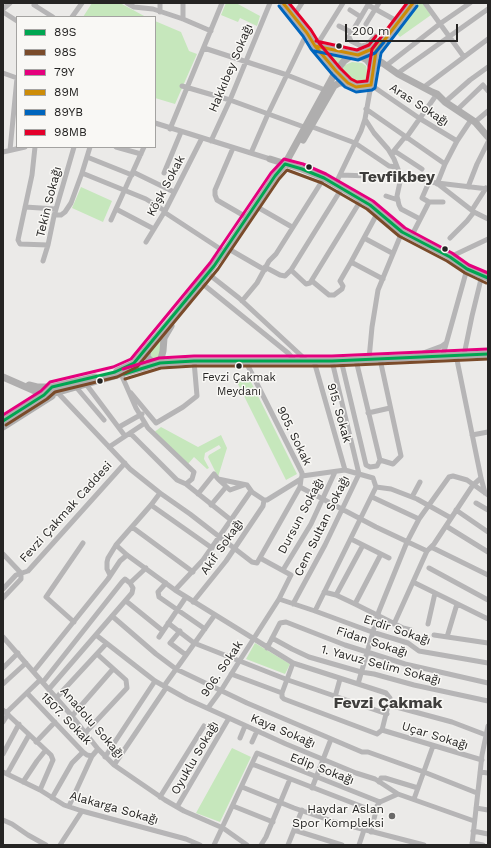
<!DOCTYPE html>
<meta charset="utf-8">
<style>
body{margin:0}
#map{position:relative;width:491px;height:848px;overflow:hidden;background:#ebeae8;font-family:"Work Sans",sans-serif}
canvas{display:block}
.frame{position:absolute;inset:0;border:4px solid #252423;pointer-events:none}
.legend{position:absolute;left:16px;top:16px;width:140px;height:132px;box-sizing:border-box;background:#f9f8f5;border:1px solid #a4a3a1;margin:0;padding:5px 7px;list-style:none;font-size:12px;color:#252423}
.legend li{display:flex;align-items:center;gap:8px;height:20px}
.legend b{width:20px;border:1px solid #a4a3a1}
.scale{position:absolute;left:345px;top:24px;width:113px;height:18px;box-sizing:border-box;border:2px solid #252423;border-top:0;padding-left:5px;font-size:12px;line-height:14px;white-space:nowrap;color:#252423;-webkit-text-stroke:3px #f9f8f5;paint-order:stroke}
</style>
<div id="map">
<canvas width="491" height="848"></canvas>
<div class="frame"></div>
<ul class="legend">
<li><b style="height:5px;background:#00a651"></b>89S</li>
<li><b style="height:5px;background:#7a4b2a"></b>98S</li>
<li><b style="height:5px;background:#e5007d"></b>79Y</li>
<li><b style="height:5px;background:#cd8c07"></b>89M</li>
<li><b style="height:5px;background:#0065bd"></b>89YB</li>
<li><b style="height:5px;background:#e4002b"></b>98MB</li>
</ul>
<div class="scale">200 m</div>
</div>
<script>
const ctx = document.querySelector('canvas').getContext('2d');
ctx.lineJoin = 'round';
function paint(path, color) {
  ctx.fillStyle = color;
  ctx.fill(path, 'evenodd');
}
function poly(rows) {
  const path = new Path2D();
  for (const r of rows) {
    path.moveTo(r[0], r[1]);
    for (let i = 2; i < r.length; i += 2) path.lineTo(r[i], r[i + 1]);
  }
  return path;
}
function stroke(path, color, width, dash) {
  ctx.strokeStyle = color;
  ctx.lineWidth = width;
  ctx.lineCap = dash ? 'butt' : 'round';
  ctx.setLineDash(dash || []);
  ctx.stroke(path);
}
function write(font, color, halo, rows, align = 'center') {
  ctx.font = font + ' "Work Sans",sans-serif';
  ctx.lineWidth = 3;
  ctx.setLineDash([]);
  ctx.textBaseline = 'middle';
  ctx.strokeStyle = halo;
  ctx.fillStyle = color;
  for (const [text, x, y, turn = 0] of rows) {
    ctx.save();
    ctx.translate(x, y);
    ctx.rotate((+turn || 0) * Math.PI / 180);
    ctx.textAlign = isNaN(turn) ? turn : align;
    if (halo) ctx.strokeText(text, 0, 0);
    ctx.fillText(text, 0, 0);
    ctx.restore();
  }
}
const green = poly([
 [92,3,120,3,146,17,83,17],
 [226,3,236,3,260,16,257,26,240,18,238,22,221,15],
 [418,3,423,3,431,15,400,37,396,33],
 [155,21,181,32,189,51,197,54,175,104,155,98],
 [322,51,348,55,335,65],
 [352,62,362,63,366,66,368,75,367,80,364,83,358,84,353,82,342,72,342,69,345,65],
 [81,187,112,201,103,222,72,208],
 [163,332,159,358,156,359,151,358,150,350],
 [248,376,297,474,286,480,237,382],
 [161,427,198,447,221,435,227,448,218,477,208,457,209,455,221,448,219,445,205,453,204,459,209,468,207,469,194,457,188,464,153,433],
 [255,643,290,664,285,674,246,659],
 [232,748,251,757,220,822,196,813]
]);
const minor = poly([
 [36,3,34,5,53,17],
 [127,3,134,7,153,9,183,19,211,31],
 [160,3,160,12],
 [369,3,349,37,351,41,361,46,367,45,375,36],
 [425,3,464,57],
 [368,5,395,20],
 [3,9,10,3],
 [350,10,361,17],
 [3,12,17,21],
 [72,17,82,3],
 [293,17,302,3],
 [183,19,183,3],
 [366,24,379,3],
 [339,26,351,32],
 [315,46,320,40,343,3],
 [204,48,287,75,325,90],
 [387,65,441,23,470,3],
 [3,73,17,78],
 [398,73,488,9],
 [182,86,230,100,304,127],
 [424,87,488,39],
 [445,102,470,80,488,67],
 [366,109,445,164,457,141,471,120],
 [457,110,483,85,488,91],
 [365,119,374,133,388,149,394,159,401,177],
 [475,122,488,111],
 [155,123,270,159],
 [310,126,355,143,389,166,396,167],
 [170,129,222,3],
 [406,138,437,94],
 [211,141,230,100,270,3],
 [35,147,32,175,18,240,20,244,48,245],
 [90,147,82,173,146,199,165,211],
 [116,147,141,154],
 [233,148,215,190,215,195,217,200,222,203,248,218],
 [10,150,17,78],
 [3,152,25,147],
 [251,153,268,114,307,33],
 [392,153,405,137],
 [391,154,396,152,422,169],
 [87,157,132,175],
 [133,172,174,192],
 [164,173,181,132],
 [340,175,401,177,403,175,429,182,488,189],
 [401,177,397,196,399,205,401,209,420,219],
 [437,184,445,164],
 [438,184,474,212,488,219],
 [335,185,361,131,365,119,371,85,419,118,457,141],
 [468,187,477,164,488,142],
 [386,196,398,200],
 [429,202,422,198,429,182],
 [429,202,443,202],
 [25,207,56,209],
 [259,208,292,227],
 [116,209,154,229],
 [472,210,486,188],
 [164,212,225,252],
 [378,212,351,262,383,279],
 [54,215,61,215,65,212,71,203,82,173],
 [111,220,144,147],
 [411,237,429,202],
 [364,238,392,253],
 [450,238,467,221,474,212],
 [146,242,165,211,202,138],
 [227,248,265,270],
 [450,257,488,239],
 [43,261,48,245,54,216,74,147],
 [265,267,280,275,285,276,291,270,342,188],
 [291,270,306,284,310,283,361,200],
 [211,276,239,298,307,361],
 [312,281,329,295,334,295,342,289,343,286,340,281,351,262],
 [204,285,288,353,295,361],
 [242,301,257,283,269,261,276,254,324,178],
 [443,355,467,269],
 [456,355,481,478,485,493,486,493],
 [464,355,472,316,482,275],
 [415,356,442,346,446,343],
 [369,359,372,327,378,290,402,232],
 [341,360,366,465,370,467,377,466,380,460,356,360],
 [314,361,345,470],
 [246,362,302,473,302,476],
 [121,374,136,408,148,428,194,472,192,479,186,484,177,480,130,433],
 [86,384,125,436],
 [76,387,104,420],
 [58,393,130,469,160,493,151,505,116,545,108,558,107,562,107,569,110,575],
 [131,393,156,423,183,407,197,396,194,361],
 [368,413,390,408],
 [119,427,142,414],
 [472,435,488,432],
 [109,447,145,423],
 [380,460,393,464,401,456,380,359],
 [219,480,230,490,244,485],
 [186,484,231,520],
 [300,487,376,527,427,551],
 [376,487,391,489,417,499,451,518],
 [160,493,190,514,252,562,257,563,300,487,301,479],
 [198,494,214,474,218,479,247,485,252,492,264,500,267,500,301,479,302,476,345,470,373,478,376,487,315,611],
 [372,497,419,519],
 [412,497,420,482],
 [476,503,488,510],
 [151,505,212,548],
 [211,505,226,487],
 [456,510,488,532],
 [446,526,488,552],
 [132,527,193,572],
 [351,539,389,558],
 [116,545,127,555,175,590,293,663,386,693,390,698,382,730,377,734,284,699,282,697,282,693,293,663],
 [431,547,488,575],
 [3,554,21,573,21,579,3,598],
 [429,568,488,600],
 [283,570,311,524,335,472],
 [413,582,488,619],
 [130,583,146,568],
 [166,583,158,592,159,597,205,629],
 [3,589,16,575,28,571,125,463],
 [175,590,203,560,251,491],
 [324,592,336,595,355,604,403,628,411,630],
 [336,595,363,545],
 [279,599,315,611,372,632,408,643,419,651,488,663],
 [126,601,163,631],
 [193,602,226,561,263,506,264,500],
 [293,604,325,545,359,474,332,361],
 [355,604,381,554],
 [112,616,156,654,176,669,247,703,362,752,368,752,424,772,477,793],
 [74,622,46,597,83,543],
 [168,623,194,643,288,680,387,714],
 [394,624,427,551,434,544,473,485,481,478],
 [428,624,435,593],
 [180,631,170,643,186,655],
 [96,635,155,681,187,699,286,744,356,773,375,779,398,794,474,821],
 [434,635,488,643],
 [3,637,72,716,98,749,114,765,165,800,184,811,223,828,247,845],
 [159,637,186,597],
 [447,637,457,604],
 [272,638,292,649,309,657,361,672,374,674,414,685,488,701],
 [267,648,280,623,286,622,345,645,405,664,488,683],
 [3,668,18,653],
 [34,671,108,579,120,561,127,555],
 [231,674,282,693],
 [43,682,122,582,125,579,130,583,133,588,132,593,49,689],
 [3,684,26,663],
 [358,684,379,611,407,542,419,519,449,477,453,476,467,480,488,495],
 [164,686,214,616],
 [27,693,83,752,87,755,92,756],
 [335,697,340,679],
 [56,698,106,644],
 [389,705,452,722,486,735],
 [208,708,222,689,240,660,279,599,291,575,260,558],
 [3,710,51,755,53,760,40,790],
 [6,713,40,680],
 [72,716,113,669],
 [3,722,8,714],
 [382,730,482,760],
 [86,732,127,688,126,680,97,654],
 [240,738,245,726],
 [36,742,55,722],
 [252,742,257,731],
 [3,754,19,724],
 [105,757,155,681],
 [252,764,376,812],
 [114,765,166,688],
 [3,772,40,790,64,805,82,811,186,839,200,845],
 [480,772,488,773],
 [7,774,29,735],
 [23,782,37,761,45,751],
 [379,782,381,778,385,778,418,788],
 [242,787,294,808,335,822,424,845],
 [312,788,331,739],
 [160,797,204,726],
 [52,798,72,763,83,752],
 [414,799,433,746],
 [69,806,92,756,98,749],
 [233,806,273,822],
 [177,807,229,718],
 [476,808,488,810],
 [3,820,12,824,28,835,46,845],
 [294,830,342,845],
 [473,831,488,834],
 [371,832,377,806,380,802,398,794],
 [472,843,483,845],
 [60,845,82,811],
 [214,845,257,753,380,802],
 [261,845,266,837,290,779],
 [288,845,302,810],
 [359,845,364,830],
 [472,845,482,755,488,726]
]);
const major = poly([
 [283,3,307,33,315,46,336,71,348,83,356,87,371,85,376,51,413,3],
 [315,46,358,55,367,60,370,64,373,72],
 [358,55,372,49,378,42],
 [375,66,381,62,398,74,432,92,437,94,445,102,475,122,488,137],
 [303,140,334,86,339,83,348,83],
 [270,159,302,169,324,178,345,190,370,205,402,232,450,257,467,269,488,278],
 [148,348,147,357,151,361,159,363],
 [134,363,174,316,227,248,275,176,285,164,336,71,344,61,354,54],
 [160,363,163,351,164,338,171,326],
 [117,371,137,362,143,364,143,368],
 [3,377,44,395,48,395,160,363,194,361,332,361,488,354],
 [29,385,37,387,52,387,95,377],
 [3,421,46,393],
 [3,427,52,396]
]);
const bus1 = poly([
 [124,374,160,363,194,361,332,361,488,354],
 [3,421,44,395,52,387,115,372,134,363,214,266,275,176,285,164,302,169,324,178,370,205,402,232,450,257,467,269,488,278]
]);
const bus2 = poly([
 [125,379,161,368,194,366,332,366,488,359],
 [6,425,47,399,55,392,117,377,137,367,218,269,279,179,287,170,322,183,367,209,399,236,447,261,465,273,486,283]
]);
const bus3 = poly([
 [123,369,159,358,194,356,332,356,488,349],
 [3,415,41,391,50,382,113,367,131,359,210,263,271,173,284,159,303,164,326,174,373,201,405,228,452,253,469,265,488,273]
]);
const bus4 = poly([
 [283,3,307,33,315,46,336,71,348,83,356,87,371,85,376,51,413,3],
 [315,46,358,55,372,49,380,39]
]);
const bus5 = poly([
 [279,6,303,36,311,49,332,74,345,87,356,92,372,90,375,88,381,53,417,6],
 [314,51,358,60,375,53,384,42]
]);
const bus6 = poly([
 [289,3,311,30,319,43,340,68,351,79,357,82,367,81,372,49,407,3],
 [316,41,357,50,369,45,376,36]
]);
const markers = [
 [339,46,3.5,"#252423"],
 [309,167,3.5,"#252423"],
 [445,249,3.5,"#252423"],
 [239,366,3.5,"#252423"],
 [100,381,3.5,"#252423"],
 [392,816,4,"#6a6968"]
];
const busNames = [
 ["Fevzi Çakmak",239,378],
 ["Meydanı",239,392]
];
const streetNames = [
 ["Hakkıbey Sokağı",231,68,-67],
 ["Aras Sokağı",419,105,33],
 ["Köşk Sokak",166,186,-62],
 ["Tekin Sokağı",49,202,-76],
 ["915. Sokak",339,413,74],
 ["905. Sokak",294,436,64],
 ["Fevzi Çakmak Caddesi",66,512,-48],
 ["Dursun Sokağı",301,516,-62],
 ["Cem Sultan Sokağı",322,526,-64],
 ["Akif Sokağı",222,547,-55],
 ["Erdir Sokağı",397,630,19],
 ["Fidan Sokağı",372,642,18],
 ["1. Yavuz Selim Sokağı",381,665,15],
 ["906. Sokak",222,669,-56],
 ["1507. Sokak",66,719,46],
 ["Anadolu Sokağı",92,723,49],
 ["Kaya Sokağı",283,731,23],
 ["Uçar Sokağı",435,736,17],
 ["Oyuklu Sokağı",195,758,-60],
 ["Edip Sokağı",322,769,21],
 ["Alakarga Sokağı",114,808,16]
];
const poiNames = [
 ["Haydar Aslan",384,809],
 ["Spor Kompleksi",384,823]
];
const districtNames = [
 ["Tevfikbey",397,177],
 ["Fevzi Çakmak",388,703]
];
paint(green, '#c6e7bc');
stroke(minor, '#b6b5b6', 5);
stroke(major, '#afaeae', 7);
stroke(bus1, '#00a651', 3);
stroke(bus2, '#7a4b2a', 3);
stroke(bus3, '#e5007d', 3);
stroke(bus4, '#cd8c07', 3);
stroke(bus5, '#0065bd', 3);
stroke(bus6, '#e4002b', 3);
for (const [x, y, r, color] of markers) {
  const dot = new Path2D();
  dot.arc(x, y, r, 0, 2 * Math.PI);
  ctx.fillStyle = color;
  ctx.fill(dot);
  stroke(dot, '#f9f8f5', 1.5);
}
write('11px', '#252423', '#f9f8f5', busNames);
write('12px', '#252423', '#f9f8f5', streetNames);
write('12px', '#252423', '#f9f8f5', poiNames, 'right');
write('bold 16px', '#3f3e3c', '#f9f8f5', districtNames);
</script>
